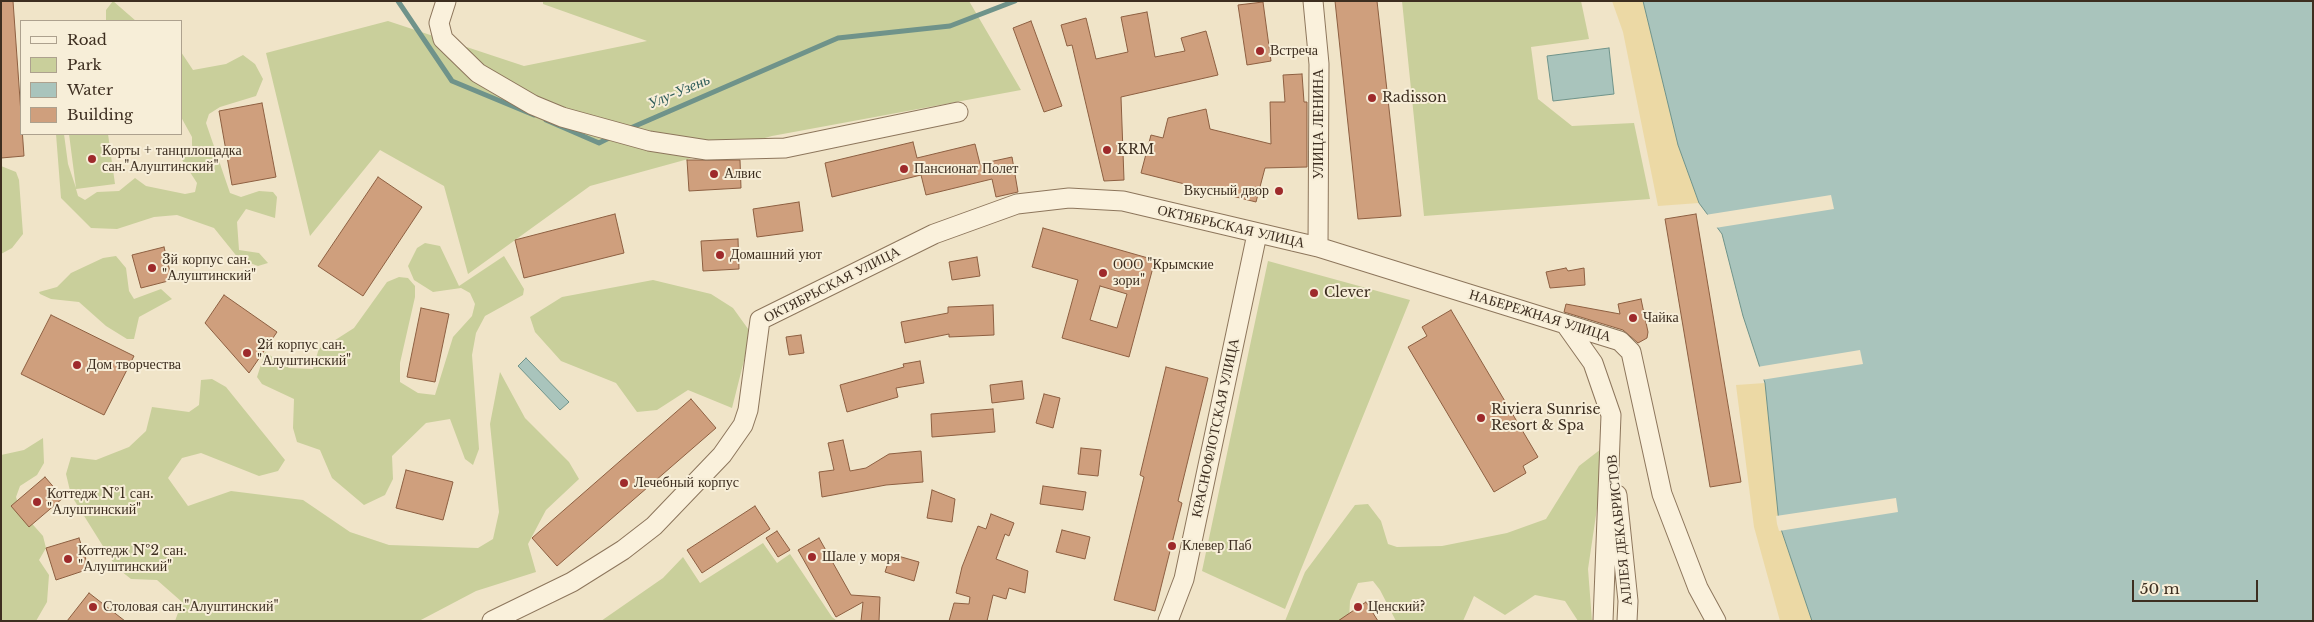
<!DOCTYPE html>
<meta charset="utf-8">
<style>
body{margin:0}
#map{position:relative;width:2314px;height:622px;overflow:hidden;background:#f0e4c8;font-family:"Libre Baskerville",serif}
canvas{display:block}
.frame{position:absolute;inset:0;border:2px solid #3d2e20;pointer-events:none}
.legend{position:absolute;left:20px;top:20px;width:162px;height:115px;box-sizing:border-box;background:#f7eed8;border:1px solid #ada18e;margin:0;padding:6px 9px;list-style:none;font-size:15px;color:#3d2e20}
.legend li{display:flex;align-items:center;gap:10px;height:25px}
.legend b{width:25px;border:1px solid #ada18e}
.scale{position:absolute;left:2132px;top:580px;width:126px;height:22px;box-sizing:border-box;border:2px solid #3d2e20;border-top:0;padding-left:6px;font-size:15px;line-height:18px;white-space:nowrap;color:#3d2e20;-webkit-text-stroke:4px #f7eed8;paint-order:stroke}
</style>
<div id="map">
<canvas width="2314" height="622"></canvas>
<div class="frame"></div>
<ul class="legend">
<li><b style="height:6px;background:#faf1dc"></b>Road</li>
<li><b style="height:14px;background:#c9cf9b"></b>Park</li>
<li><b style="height:14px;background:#a9c4bc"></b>Water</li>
<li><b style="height:14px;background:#cf9f7d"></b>Building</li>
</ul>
<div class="scale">50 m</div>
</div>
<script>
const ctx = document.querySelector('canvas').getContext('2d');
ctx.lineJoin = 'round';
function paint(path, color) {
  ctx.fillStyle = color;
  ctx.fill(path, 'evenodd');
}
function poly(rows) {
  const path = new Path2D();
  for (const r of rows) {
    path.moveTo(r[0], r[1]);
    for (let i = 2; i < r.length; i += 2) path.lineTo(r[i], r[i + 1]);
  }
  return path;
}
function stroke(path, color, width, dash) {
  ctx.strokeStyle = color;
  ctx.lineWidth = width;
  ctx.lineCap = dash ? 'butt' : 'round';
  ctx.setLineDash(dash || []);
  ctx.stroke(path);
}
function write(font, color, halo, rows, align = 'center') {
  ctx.font = font + ' "Libre Baskerville",serif';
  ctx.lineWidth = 4;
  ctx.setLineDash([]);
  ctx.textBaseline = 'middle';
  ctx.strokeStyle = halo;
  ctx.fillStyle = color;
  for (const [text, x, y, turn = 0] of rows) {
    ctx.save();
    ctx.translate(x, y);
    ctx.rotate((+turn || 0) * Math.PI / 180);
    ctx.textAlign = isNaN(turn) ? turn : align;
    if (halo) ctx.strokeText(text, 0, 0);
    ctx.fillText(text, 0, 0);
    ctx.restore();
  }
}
const green = poly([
 [113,1,136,21,106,21,106,10],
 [543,1,969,1,1021,90,772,136,590,186,468,274,444,186,380,150,310,236,266,53,388,21,524,66,647,41,543,4],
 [1402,1,1581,1,1589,39,1531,47,1538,99,1572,126,1634,123,1650,199,1424,216],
 [181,52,193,70,226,64,243,55,255,64,263,79,256,96,220,107,209,114,206,123,230,193,241,197,259,191,273,192,277,197,275,218,246,209,237,222,239,250,259,253,268,263,258,266,239,259,214,228,177,215,154,217,117,229,91,228,61,198,56,134,64,134,68,164,76,188,69,134,108,134,115,184,76,189,78,196,85,200,97,192,119,191,135,178,146,186,185,194,195,192,197,183,181,158,192,148,192,137,181,117],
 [1,166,16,172,19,180,23,234,12,248,1,254],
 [425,243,440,246,459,286,504,256,524,289,523,295,485,316,476,333,472,355,479,449,473,465,465,459,450,419,426,423,392,456,393,479,385,495,364,505,332,478,320,450,297,442,293,428,294,399,262,384,257,377,265,352,289,368,313,369,319,348,329,344,354,328,387,282,399,277,408,278,415,286,415,297,400,363,400,382,418,393,435,395,453,337,472,316,475,304,470,293,461,288,433,292,414,280,408,266,417,248],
 [116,256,126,268,129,291,134,299,161,289,172,299,139,317,134,339,127,339,106,326,79,302,51,299,40,294,39,292,57,287,71,273,103,258],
 [1268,261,1410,300,1285,609,1202,571],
 [653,280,711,294,733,308,751,333,732,408,688,390,657,410,637,412,616,383,561,361,535,332,530,317,562,297],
 [500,372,525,418,569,462,579,479,546,510,528,544,536,572,476,591,419,621,175,621,182,602,157,580,131,579,116,567,71,495,66,474,71,457,96,460,129,447,146,431,152,407,189,412,199,405,201,380,212,379,226,387,285,460,278,471,259,476,201,453,182,458,168,478,188,506,231,491,303,500,350,532,389,545,478,548,493,539,499,512,490,424],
 [43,438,44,463,37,475,20,486,16,497,20,510,43,536,46,548,39,560,49,575,47,602,36,621,1,621,1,455,24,450],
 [1601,449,1604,461,1588,569,1592,621,1578,621,1565,601,1535,595,1505,615,1474,596,1463,621,1396,621,1380,590,1373,581,1358,583,1350,601,1349,621,1285,621,1305,572,1355,505,1368,504,1381,521,1388,544,1397,547,1442,546,1507,533,1546,519,1579,466],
 [763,543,777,563,790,554,832,617,837,621,601,621,663,578,683,557,700,583]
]);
const sand = poly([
 [1612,1,1643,1,1678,145,1699,203,1658,206,1623,32],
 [1765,383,1779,523,1812,621,1780,621,1754,527,1736,385]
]);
const water = poly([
 [1643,1,2313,1,2313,621,1812,621,1779,523,1765,383,1743,316,1722,234,1699,203,1678,145,1643,1],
 [1609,48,1614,94,1553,101,1547,56,1609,48],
 [526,358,569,402,560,410,518,366,526,358]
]);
const pier = poly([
 [1831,195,1834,209,1715,228,1705,215],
 [1860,350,1863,364,1761,380,1757,367],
 [1896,498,1898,512,1779,531,1777,524,1776,516]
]);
const stream = poly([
 [398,1,452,81,534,115],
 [546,120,599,143,611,137],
 [626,130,838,38,950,26,1015,1]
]);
const building = poly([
 [1,1,13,1,24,156,1,158,1,1],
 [1335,1,1377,1,1401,216,1358,219,1335,1],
 [1263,2,1271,61,1247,65,1238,5,1263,2],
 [1147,12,1155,57,1185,51,1181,38,1206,31,1218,75,1121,97,1124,180,1104,181,1072,45,1067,46,1061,25,1086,18,1096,59,1128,52,1121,17,1147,12],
 [1031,21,1062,106,1044,112,1013,28,1031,21],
 [1302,74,1304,102,1307,102,1307,167,1265,168,1256,202,1141,173,1151,135,1163,138,1168,118,1206,109,1210,129,1271,144,1270,102,1285,102,1283,75,1302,74],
 [262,103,276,177,232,185,219,111,262,103],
 [913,142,917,158,975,144,980,164,1012,157,1018,192,996,197,992,179,926,195,921,175,832,197,825,163,913,142],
 [687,160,740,160,741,188,689,191,687,160],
 [378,177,422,207,363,296,318,266,378,177],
 [799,202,803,231,757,237,753,209,799,202],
 [615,214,624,253,524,278,515,240,615,214],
 [1696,214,1741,482,1710,487,1665,219,1696,214],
 [1043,228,1155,260,1129,357,1062,338,1078,280,1032,267,1043,228],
 [1100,286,1127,294,1117,328,1090,320,1100,286],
 [738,239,739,269,703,271,701,241,738,239],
 [164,247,172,280,141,288,132,255,164,247],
 [977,257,980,276,952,280,949,262,977,257],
 [1566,268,1568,271,1584,268,1585,285,1550,288,1546,272,1566,268],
 [224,295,277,332,249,373,205,323,224,295],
 [1641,299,1648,332,1647,338,1638,343,1623,330,1564,312,1566,304,1620,314,1618,304,1641,299],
 [993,305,994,335,949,337,949,334,905,343,901,322,948,313,948,307,993,305],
 [421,308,449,314,435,382,407,377,421,308],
 [1451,310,1538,457,1523,466,1526,473,1494,492,1408,347,1427,336,1422,327,1451,310],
 [51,315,134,356,104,415,21,374,51,315],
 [801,335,804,353,789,355,786,337,801,335],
 [920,361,924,383,896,388,898,397,847,412,840,385,904,367,903,364,920,361],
 [1166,367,1208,378,1178,501,1182,503,1155,611,1114,600,1144,477,1140,475,1166,367],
 [1022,381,1024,399,992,403,990,385,1022,381],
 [1044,394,1060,398,1053,428,1036,423,1044,394],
 [691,399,716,428,557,566,532,538,691,399],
 [993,409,995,432,932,437,931,414,993,409],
 [843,440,850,471,866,468,889,454,921,451,923,482,886,485,822,497,819,472,834,470,828,443,843,440],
 [1081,448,1101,450,1098,476,1078,474,1081,448],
 [406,470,453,482,443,520,396,508,406,470],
 [45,477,63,498,29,527,11,506,45,477],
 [1043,486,1086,492,1083,510,1040,504,1043,486],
 [932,490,955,499,952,522,927,518,932,490],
 [755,506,770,529,702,573,687,550,755,506],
 [991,514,1014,523,1009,536,1005,534,996,559,1028,571,1025,593,1009,588,1006,599,993,595,987,621,949,621,954,603,969,604,970,597,956,593,962,567,978,526,986,529,991,514],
 [1062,530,1090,537,1085,559,1056,552,1062,530],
 [777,531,790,550,778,557,766,538,777,531],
 [79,538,89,569,56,580,46,548,79,538],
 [819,538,851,595,880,597,879,621,861,621,863,602,836,617,798,550,819,538],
 [891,554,919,562,914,581,885,572,891,554],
 [89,593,125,621,67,621,89,593],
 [1366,602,1378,621,1338,621,1366,602]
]);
const minor = poly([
 [446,1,439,23,443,39,478,73,533,105,562,117,649,141,707,150,785,148,958,112],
 [1313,1,1319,64,1318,247],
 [1566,325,1593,363,1611,415,1603,621],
 [1617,495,1628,601,1627,621],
 [492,621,572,582,623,550,654,526,722,455,743,425,748,410,760,320,934,234,1017,204,1069,198,1123,201,1318,247,1620,341,1631,352,1662,494,1698,588,1716,621],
 [1168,621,1184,579,1257,234]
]);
const markers = [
 [1260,51,5,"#9e2a2b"],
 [1372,98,5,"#9e2a2b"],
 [1107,150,5,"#9e2a2b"],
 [92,159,5,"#9e2a2b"],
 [904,169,5,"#9e2a2b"],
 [714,174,5,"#9e2a2b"],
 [1279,191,5,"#9e2a2b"],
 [720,255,5,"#9e2a2b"],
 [152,268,5,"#9e2a2b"],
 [1103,273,5,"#9e2a2b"],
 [1314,293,5,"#9e2a2b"],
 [1633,318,5,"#9e2a2b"],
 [247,353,5,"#9e2a2b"],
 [77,365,5,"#9e2a2b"],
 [1481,418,5,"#9e2a2b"],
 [624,483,5,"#9e2a2b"],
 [37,502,5,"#9e2a2b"],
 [1172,546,5,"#9e2a2b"],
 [812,557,5,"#9e2a2b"],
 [68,559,5,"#9e2a2b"],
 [93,607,5,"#9e2a2b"],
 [1358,607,5,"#9e2a2b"]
];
const poiNames = [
 ["Встреча",1270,51],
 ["Radisson",1382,98],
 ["KRM",1117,150],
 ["Корты + танцплощадка",102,151],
 ["сан.\"Алуштинский\"",102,167],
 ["Пансионат Полет",914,169],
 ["Алвис",724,174],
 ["Вкусный двор",1269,191,"right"],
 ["Домашний уют",730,255],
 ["3й корпус сан.",162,260],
 ["\"Алуштинский\"",162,276],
 ["ООО \"Крымские",1113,265],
 ["зори\"",1113,281],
 ["Clever",1324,293],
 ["Чайка",1643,318],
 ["2й корпус сан.",257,345],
 ["\"Алуштинский\"",257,361],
 ["Дом творчества",87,365],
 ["Riviera Sunrise",1491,410],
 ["Resort & Spa",1491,426],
 ["Лечебный корпус",634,483],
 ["Коттедж №1 сан.",47,494],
 ["\"Алуштинский\"",47,510],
 ["Клевер Паб",1182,546],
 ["Коттедж №2 сан.",78,551],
 ["\"Алуштинский\"",78,567],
 ["Шале у моря",822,557],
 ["Столовая сан.\"Алуштинский\"",103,607],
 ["Ценский?",1368,607]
];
const streetNames = [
 ["УЛИЦА ЛЕНИНА",1319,124,-90],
 ["ОКТЯБРЬСКАЯ УЛИЦА",1231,227,13],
 ["ОКТЯБРЬСКАЯ УЛИЦА",832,285,-27],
 ["НАБЕРЕЖНАЯ УЛИЦА",1540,316,17],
 ["КРАСНОФЛОТСКАЯ УЛИЦА",1216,428,-78],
 ["АЛЛЕЯ ДЕКАБРИСТОВ",1620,530,-96]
];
const waterNames = [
 ["Улу-Узень",679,92,-23]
];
paint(green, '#c9cf9b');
paint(sand, '#ecd9a5');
paint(water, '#a9c4bc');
stroke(water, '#6f938a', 1);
paint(pier, '#f0e4c8');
stroke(stream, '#6f938a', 5);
paint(building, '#cf9f7d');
stroke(building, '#8d5f41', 1);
stroke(minor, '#8d765c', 21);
stroke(minor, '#faf1dc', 19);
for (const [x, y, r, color] of markers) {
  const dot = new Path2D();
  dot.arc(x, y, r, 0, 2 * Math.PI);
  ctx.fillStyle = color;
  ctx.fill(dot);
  stroke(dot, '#f7eed8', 2);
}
write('14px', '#3d2e20', '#f7eed8', poiNames, 'left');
write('14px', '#3d2e20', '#f7eed8', streetNames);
write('italic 15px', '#2f5d5a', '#f7eed8', waterNames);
</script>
